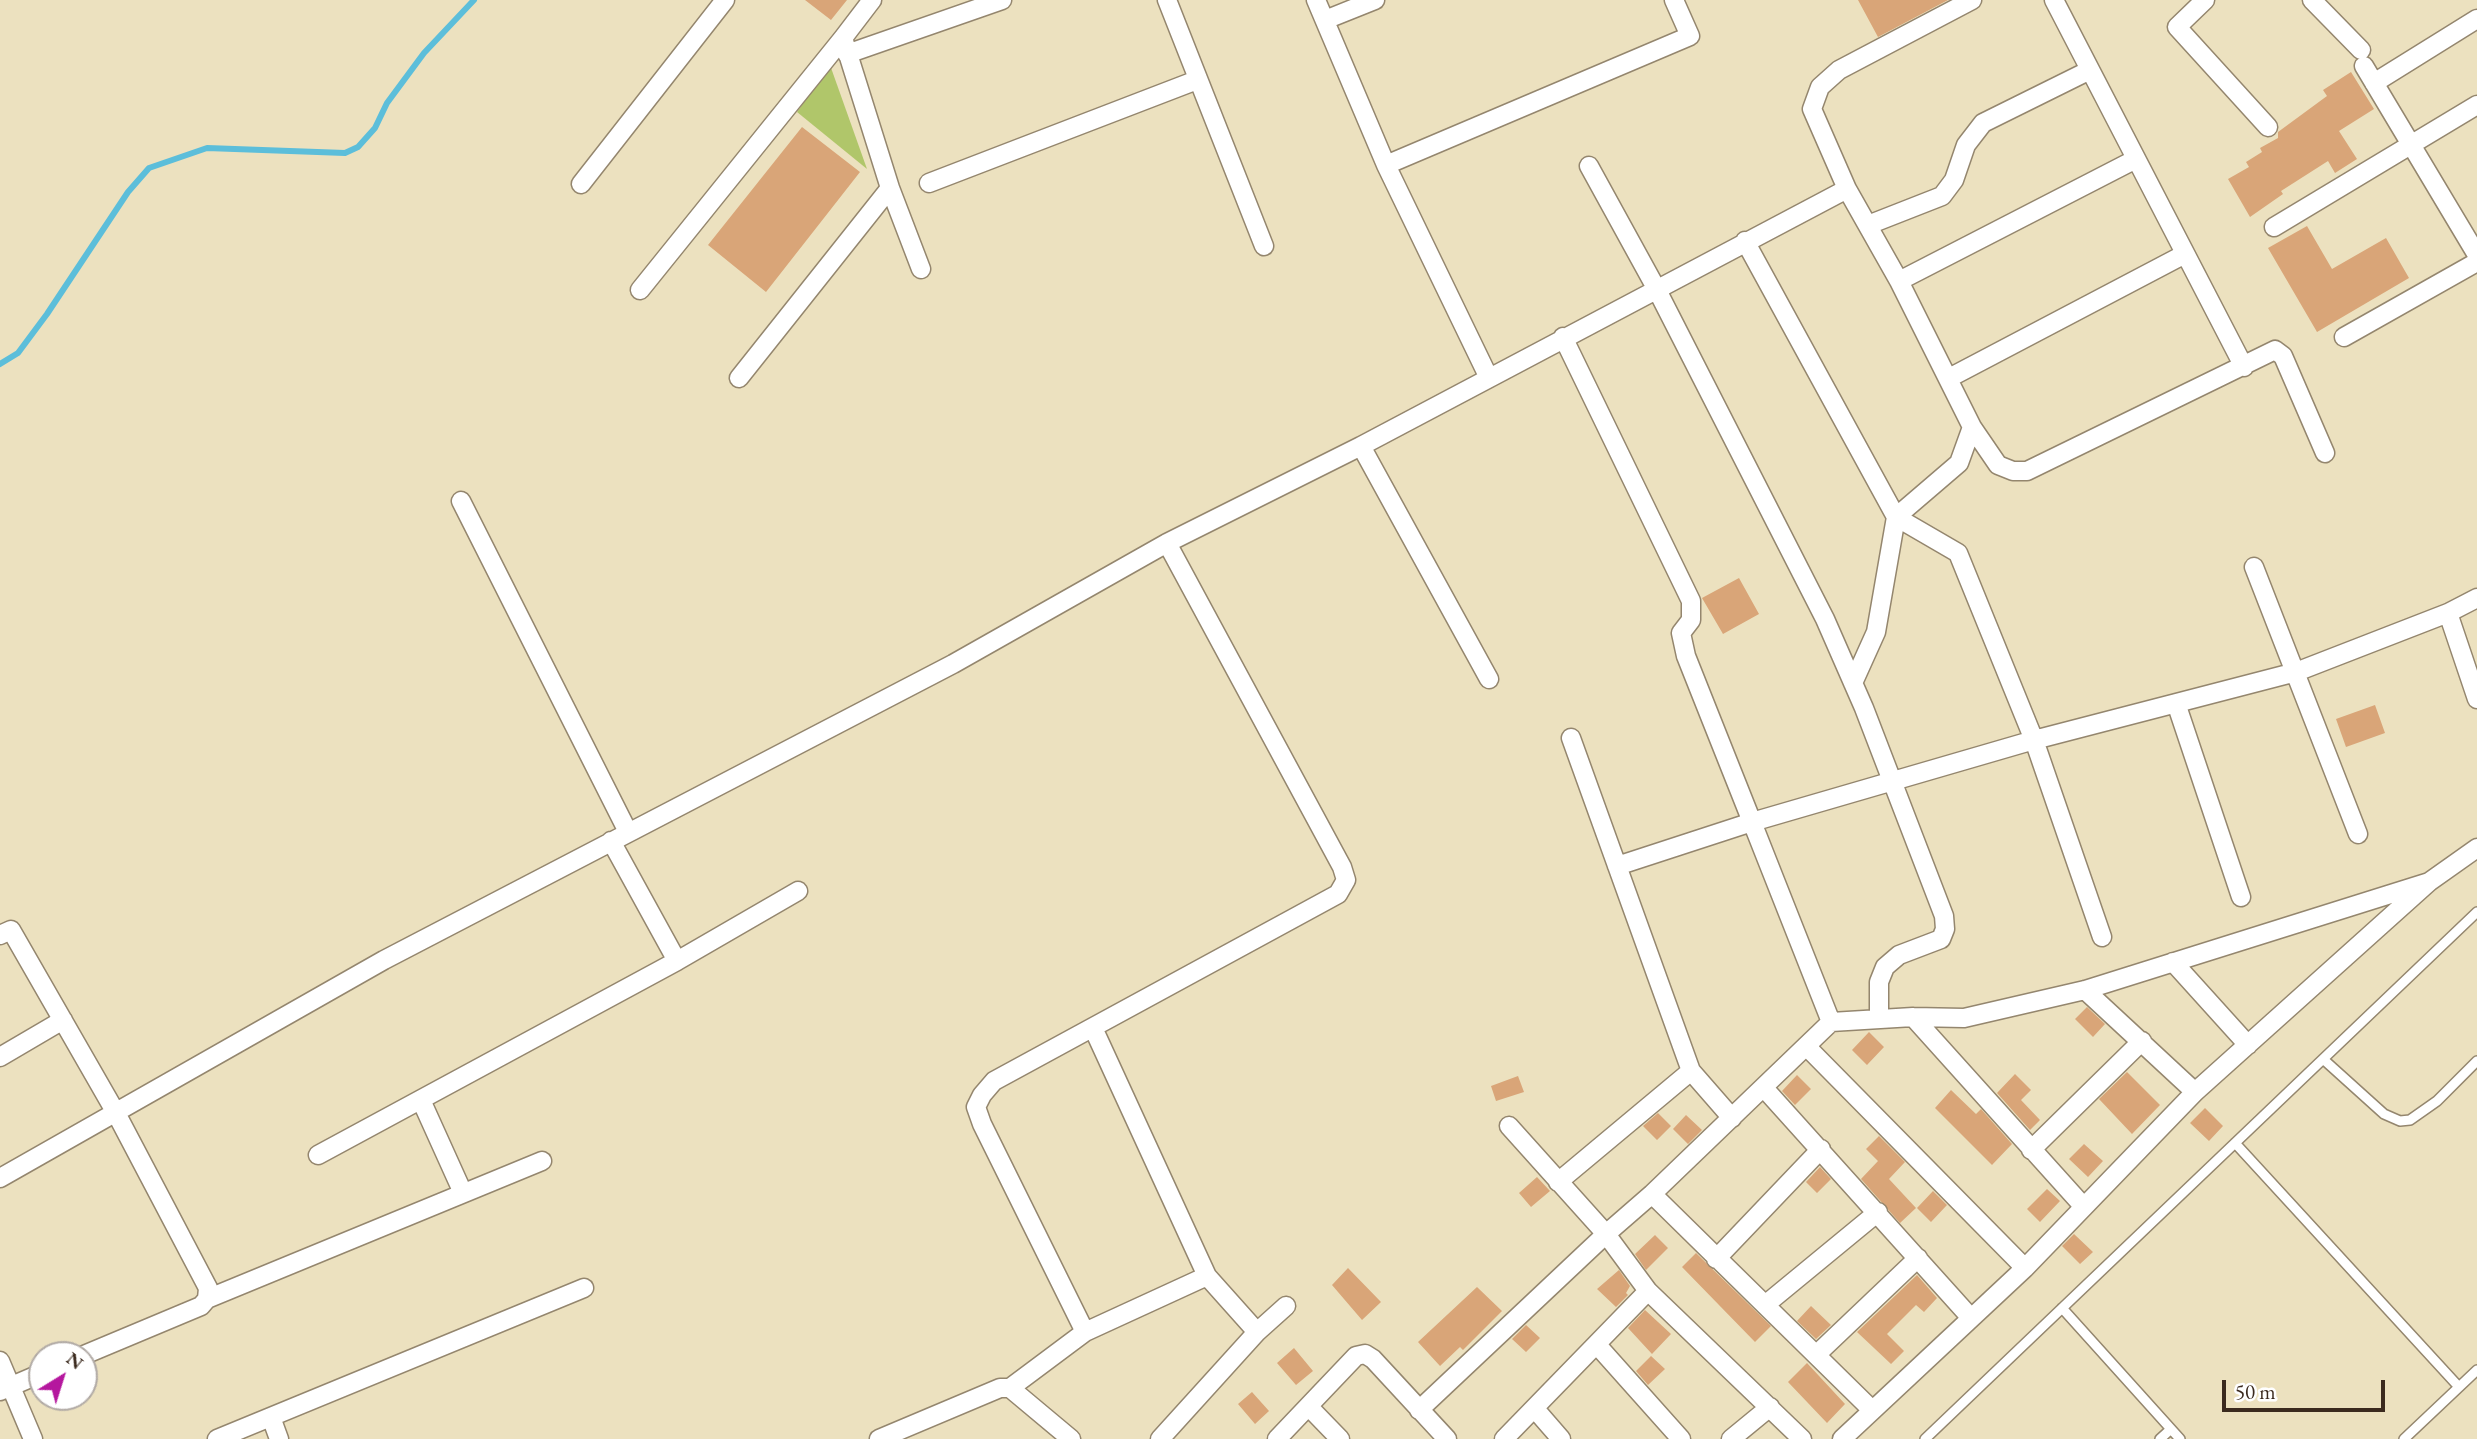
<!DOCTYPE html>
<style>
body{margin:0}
#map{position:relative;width:2477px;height:1439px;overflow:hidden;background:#ece1bf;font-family:"EB Garamond",serif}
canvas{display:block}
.north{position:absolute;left:28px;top:1341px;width:70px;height:70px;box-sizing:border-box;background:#fff;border:2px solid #b1aaa5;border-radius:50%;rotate:38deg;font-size:19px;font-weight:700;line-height:28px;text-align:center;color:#3b2a1e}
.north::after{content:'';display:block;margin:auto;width:24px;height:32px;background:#b5179e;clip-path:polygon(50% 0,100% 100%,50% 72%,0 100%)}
.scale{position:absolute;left:2222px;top:1380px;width:163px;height:32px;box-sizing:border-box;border:4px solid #3b2a1e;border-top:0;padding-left:9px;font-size:21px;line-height:24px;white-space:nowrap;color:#3b2a1e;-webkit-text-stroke:5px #fff;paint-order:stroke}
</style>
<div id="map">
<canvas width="2477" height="1439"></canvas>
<div class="north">N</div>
<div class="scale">50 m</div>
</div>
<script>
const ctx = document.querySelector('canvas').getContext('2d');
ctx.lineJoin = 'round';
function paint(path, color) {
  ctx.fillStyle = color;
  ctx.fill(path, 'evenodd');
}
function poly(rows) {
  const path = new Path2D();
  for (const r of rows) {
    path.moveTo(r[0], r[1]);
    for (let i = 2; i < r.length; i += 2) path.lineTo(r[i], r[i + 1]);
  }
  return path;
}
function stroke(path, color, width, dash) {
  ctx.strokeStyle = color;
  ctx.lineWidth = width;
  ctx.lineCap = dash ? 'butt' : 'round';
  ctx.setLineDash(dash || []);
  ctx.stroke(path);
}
const green = poly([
 [830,65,867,169,797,112]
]);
const stream = poly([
 [0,364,18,353,47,314,128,192,149,168,207,148,345,153,358,147,375,128,387,103,424,53,474,0]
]);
const building = poly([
 [805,0,847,0,831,20],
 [1858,0,1948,0,1878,37],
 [2351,72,2374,109,2339,131,2357,159,2335,173,2328,161,2281,191,2283,194,2250,217,2228,179,2249,167,2246,162,2262,152,2260,148,2278,138,2278,132,2327,96,2323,90],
 [802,127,860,172,766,292,708,245],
 [2307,226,2332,269,2386,238,2409,278,2317,332,2268,248],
 [1739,578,1759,614,1723,634,1702,598],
 [2375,705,2385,733,2346,747,2336,719],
 [2087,1007,2105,1024,2093,1037,2075,1019],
 [1869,1032,1884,1047,1867,1065,1852,1050],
 [2127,1072,2160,1105,2132,1134,2099,1099],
 [2015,1074,2031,1090,2021,1100,2040,1120,2030,1130,1997,1093],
 [1797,1075,1811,1089,1795,1105,1782,1091],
 [1518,1076,1524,1092,1496,1101,1491,1086],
 [1951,1090,1976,1114,1981,1109,2012,1144,1992,1165,1935,1108],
 [2205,1108,2223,1126,2209,1141,2190,1123],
 [1658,1113,1671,1126,1657,1140,1643,1126],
 [1686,1115,1702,1130,1688,1144,1673,1129],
 [1879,1136,1905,1162,1889,1179,1916,1208,1900,1223,1861,1179,1878,1161,1866,1149],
 [2084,1144,2103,1161,2088,1177,2069,1159],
 [1820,1167,1831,1179,1817,1193,1806,1182],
 [1537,1177,1550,1191,1531,1207,1519,1193],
 [2047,1189,2060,1201,2040,1222,2027,1209],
 [1933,1191,1947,1205,1931,1222,1917,1208],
 [2074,1234,2093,1252,2080,1264,2062,1246],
 [1655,1235,1668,1248,1646,1270,1635,1254],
 [1696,1253,1771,1326,1755,1342,1682,1267],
 [1348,1268,1381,1302,1362,1320,1332,1285],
 [1619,1270,1630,1286,1626,1293,1628,1295,1616,1307,1597,1289],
 [1917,1275,1937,1298,1924,1312,1916,1305,1887,1334,1904,1351,1891,1364,1857,1332],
 [1477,1287,1502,1311,1463,1350,1460,1347,1440,1366,1418,1342],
 [1811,1306,1831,1325,1816,1339,1797,1321],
 [1645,1310,1671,1334,1652,1354,1628,1328],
 [1526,1325,1540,1338,1526,1352,1512,1339],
 [1294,1348,1313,1371,1296,1385,1277,1363],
 [1651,1356,1665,1369,1648,1385,1636,1371],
 [1807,1363,1845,1404,1827,1423,1788,1382],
 [1252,1392,1269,1411,1255,1424,1238,1404]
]);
const lane = poly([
 [2323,1059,2384,1114,2400,1121,2410,1120,2437,1101,2477,1061],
 [2235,1143,2459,1387],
 [2062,1308,2180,1439],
 [1925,1439,2477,912],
 [2160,1439,2171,1429],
 [2404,1439,2477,1370]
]);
const street = poly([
 [872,0,843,38,890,188,921,269],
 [1167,0,1264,246],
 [1316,0,1386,165,1488,376],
 [2054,0,2244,367],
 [2205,0,2177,27,2268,127],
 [2312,0,2361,50],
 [1325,20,1375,0],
 [847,54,1002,0],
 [2364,66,2477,255],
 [2374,83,2477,19],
 [1386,165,1690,36,1674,0],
 [1589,166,1656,288,1825,619,1864,708,1944,916,1945,929,1941,939,1899,955,1885,967,1879,982,1879,1019],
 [929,183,1197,80],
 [581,184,725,0],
 [1847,189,1899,281,1972,427,1998,465,2013,471,2027,471,2275,350,2283,356,2325,453],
 [1868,225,1942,196,1954,180,1966,145,1983,123,2090,70],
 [2274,227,2477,105],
 [1745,241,1896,517,1958,553,2034,740,2102,937],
 [1899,281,2136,159],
 [640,290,843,38],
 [1563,337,1691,601,1691,620,1681,633,1686,656,1752,822,1617,866],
 [2344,337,2477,262],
 [739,378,890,188],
 [1949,378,2185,254],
 [1361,446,1489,679],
 [461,501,628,832],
 [2254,567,2358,834],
 [2448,613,2477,699],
 [1853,683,1876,632,1896,517,1959,463,1972,427],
 [2176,703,2241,897],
 [1571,738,1691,1071,1732,1118],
 [611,841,677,961],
 [0,935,11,930,116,1113,208,1288,207,1299,201,1306,84,1355],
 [2173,962,2248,1045],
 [2085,990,2195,1092],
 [1913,1017,2084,1207],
 [1831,1022,1752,822,2034,740,2296,672,2448,613,2477,598],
 [1094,1030,1207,1276,1257,1332],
 [1806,1046,2025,1268],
 [0,1057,63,1020],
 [1764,1088,1971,1318],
 [421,1100,463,1193],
 [1509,1126,1606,1234,1648,1291,1802,1439],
 [2031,1150,2142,1041],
 [318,1155,677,961,798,891],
 [0,1178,384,960,953,664,1167,543,1361,446,1847,189,1812,109,1820,87,1839,70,1972,0],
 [1558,1182,1691,1071],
 [1652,1194,1872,1410],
 [1716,1259,1821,1149],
 [207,1299,542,1161],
 [1765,1305,1878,1212],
 [1085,1332,1207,1276],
 [1598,1346,1681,1439],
 [1816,1355,1918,1258],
 [0,1361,33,1439],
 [1010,1388,1071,1439],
 [0,1391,42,1373],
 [1309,1407,1340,1439],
 [1535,1409,1561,1439],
 [1419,1410,1606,1234,1652,1194,1831,1022,1913,1017,1964,1018,2085,990,2429,882],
 [271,1417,279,1439],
 [217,1439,584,1288],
 [879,1439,1000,1388,1010,1388,1085,1332,982,1124,976,1107,982,1095,994,1081,1338,894,1346,880,1342,867,1167,543],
 [1160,1439,1257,1332,1286,1306],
 [1277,1439,1356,1356,1365,1354,1373,1359,1447,1439],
 [1504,1439,1648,1291],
 [1731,1439,1770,1407],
 [1842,1439,2025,1268,2195,1092,2429,882,2477,848]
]);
paint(green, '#b0c66a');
stroke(stream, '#5cbeda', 6);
paint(building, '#d9a578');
stroke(lane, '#94866e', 12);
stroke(street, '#94866e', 21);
stroke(lane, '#fff', 9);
stroke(street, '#fff', 18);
</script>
